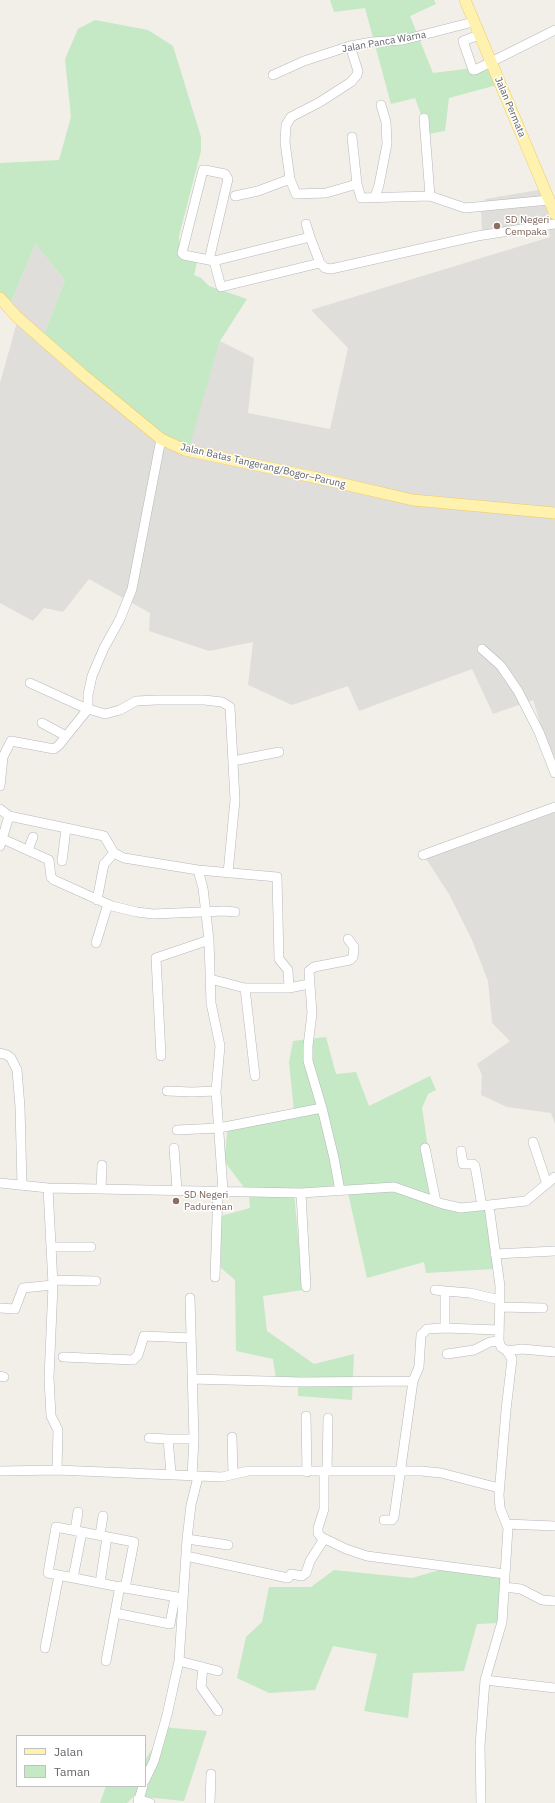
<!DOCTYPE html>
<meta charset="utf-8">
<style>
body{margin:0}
#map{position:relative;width:555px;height:1803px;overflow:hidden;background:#f1efe8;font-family:"IBM Plex Sans",sans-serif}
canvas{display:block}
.legend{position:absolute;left:16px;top:1735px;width:130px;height:52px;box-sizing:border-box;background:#fff;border:1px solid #bfc1c3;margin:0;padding:5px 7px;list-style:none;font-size:12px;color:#5f6368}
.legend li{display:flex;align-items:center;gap:8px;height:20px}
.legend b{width:20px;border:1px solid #bfc1c3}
</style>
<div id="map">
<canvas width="555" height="1803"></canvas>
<ul class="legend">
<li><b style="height:5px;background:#fff2af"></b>Jalan</li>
<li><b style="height:11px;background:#c5e8c5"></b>Taman</li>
</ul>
</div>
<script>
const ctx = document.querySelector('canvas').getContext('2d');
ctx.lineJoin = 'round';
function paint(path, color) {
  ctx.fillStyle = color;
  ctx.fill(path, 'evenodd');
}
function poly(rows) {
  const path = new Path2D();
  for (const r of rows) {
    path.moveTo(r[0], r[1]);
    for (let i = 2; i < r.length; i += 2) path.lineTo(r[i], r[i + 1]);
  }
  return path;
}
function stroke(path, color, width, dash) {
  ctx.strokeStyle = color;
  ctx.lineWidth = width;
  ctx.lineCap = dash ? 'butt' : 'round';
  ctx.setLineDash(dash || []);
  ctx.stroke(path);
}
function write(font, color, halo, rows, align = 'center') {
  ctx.font = font + ' "IBM Plex Sans",sans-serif';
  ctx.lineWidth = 3;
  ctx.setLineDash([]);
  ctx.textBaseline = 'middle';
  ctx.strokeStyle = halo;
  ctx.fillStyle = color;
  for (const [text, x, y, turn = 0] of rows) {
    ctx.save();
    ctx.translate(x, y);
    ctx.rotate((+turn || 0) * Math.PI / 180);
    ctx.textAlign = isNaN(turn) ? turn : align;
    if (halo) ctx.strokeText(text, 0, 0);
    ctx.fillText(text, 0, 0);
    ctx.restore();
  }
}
const industrial = poly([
 [544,189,555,214,555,770,533,700,493,714,472,669,359,711,348,686,292,705,248,685,253,642,209,651,149,631,150,613,89,579,63,612,44,608,33,621,0,603,0,383,17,322,10,305,35,244,65,280,41,342,186,455,220,341,254,358,248,413,330,429,348,348,311,310,550,237,547,223,482,234,481,208,485,199],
 [555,802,555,1124,551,1113,507,1107,481,1095,482,1075,477,1064,510,1041,492,1023,488,981,472,940,449,894,425,857]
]);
const green = poly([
 [330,0,434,0,436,4,410,16,433,73,489,66,497,85,449,98,445,131,428,134,415,98,391,104,365,8,334,12],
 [95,20,148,30,173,46,201,137,201,151,179,236,180,253,198,258,194,275,201,278,209,286,247,299,220,341,187,455,41,342,65,280,35,244,10,305,0,296,0,163,59,160,71,117,65,59,78,29],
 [326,1037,336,1074,356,1072,369,1106,430,1076,436,1090,428,1094,422,1108,437,1207,486,1210,494,1269,426,1273,424,1262,367,1278,348,1193,294,1193,303,1290,263,1296,267,1331,314,1364,354,1354,352,1400,298,1396,298,1380,276,1379,273,1359,236,1351,235,1280,221,1268,221,1216,250,1208,249,1194,224,1161,228,1128,294,1111,289,1062,293,1041],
 [457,1565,504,1571,500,1623,477,1624,464,1671,413,1673,408,1718,364,1711,377,1654,333,1646,315,1690,269,1693,237,1678,246,1637,262,1622,269,1587,311,1587,334,1570,412,1578],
 [162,1727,207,1731,184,1801,134,1796,127,1803,100,1803,106,1786,145,1786,145,1760,158,1740]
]);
const minor = poly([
 [479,35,463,41,473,70,475,70,555,30],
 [350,46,358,71,357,75,351,82,320,102,291,117,286,125,285,142,290,179,296,194,326,193,357,184,361,198,430,196,465,208,549,200],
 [273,75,304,61,350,46,372,42,403,40,473,22],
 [424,118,430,196],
 [352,137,357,184],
 [235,196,258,191,290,179],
 [375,197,379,185,387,144,386,122,381,105],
 [306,224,310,237],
 [209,260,228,179,225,174,205,170,203,170,182,253,184,255,214,261,221,287,320,263],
 [214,261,310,237,320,263,325,268,331,269,477,236,555,224],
 [482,649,501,666,518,691,539,732,555,773],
 [30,683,85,708,105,714,120,710,136,701,156,700,204,700,222,702,230,707,235,800,228,873],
 [42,723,66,736],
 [233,761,279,752],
 [0,786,3,757,11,741,54,749,59,745,88,709,88,695,92,676,104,648,120,619,132,589,161,439],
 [0,809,9,816,104,836,114,853,124,858,198,870,277,877,279,959,288,970,289,988],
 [3,839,49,860,51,877,54,880,112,906,137,912,153,914,224,911,235,912],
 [0,846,9,816],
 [28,850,33,837],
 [423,855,555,807],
 [62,861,66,829],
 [198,870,203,888,209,940,211,1003,220,1046,216,1091,223,1191],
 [97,900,104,864,114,853],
 [96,943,108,904],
 [210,979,245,988,289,988,309,984],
 [245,988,255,1076],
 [0,1053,7,1055,11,1058,17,1070,20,1107,22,1185],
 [161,1056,156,958,209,940],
 [167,1091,192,1092,216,1091],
 [177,1130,219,1128,322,1108],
 [533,1142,547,1184],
 [174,1148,177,1190],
 [425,1148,436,1202],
 [461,1151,463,1164,473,1164,475,1166,482,1206],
 [0,1183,48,1188,251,1192,301,1193,394,1187,443,1204,461,1208,526,1201,555,1177],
 [48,1188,53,1285,49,1378,51,1416,58,1430,57,1470],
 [101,1189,102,1165],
 [340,1191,334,1158,322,1108,308,1061,308,1046,312,1013,309,971,314,967,350,960,353,957,354,947,348,939],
 [301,1193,306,1287],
 [51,1247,91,1247],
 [495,1254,555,1251],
 [215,1277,218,1191],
 [53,1280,96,1281],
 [435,1290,445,1291],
 [500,1307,543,1308],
 [0,1308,15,1309,23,1288,53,1285],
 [445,1328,445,1291,470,1293,500,1300],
 [507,1351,522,1349,555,1352],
 [447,1354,474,1350,490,1342,499,1341],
 [63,1357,133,1360,138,1355,144,1336,191,1338],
 [0,1376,4,1377],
 [192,1379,302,1382,413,1381,419,1367,421,1335,427,1329,445,1328,498,1330],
 [306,1416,307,1472],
 [232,1437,233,1474],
 [149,1438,168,1439],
 [0,1471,57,1470,222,1477,248,1471,421,1471,441,1473,499,1488],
 [324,1471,324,1509,318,1528,318,1533,321,1537,346,1549,367,1556,505,1574],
 [327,1471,328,1418],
 [171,1473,168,1439,194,1439,190,1298],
 [192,1476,194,1439],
 [384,1520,392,1520,394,1517,413,1381],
 [507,1524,555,1526],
 [75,1531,78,1512],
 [100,1535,103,1516],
 [187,1539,228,1545],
 [186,1556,288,1578,291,1574,302,1576,306,1573,310,1561,324,1539],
 [73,1578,82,1532],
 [100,1583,107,1537],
 [504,1587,521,1589,542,1600,555,1601],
 [125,1588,134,1542,56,1527,48,1573,125,1588,183,1598],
 [115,1613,170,1624,175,1597],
 [45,1648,59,1575],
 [106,1661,120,1586],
 [179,1661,218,1671],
 [203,1667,201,1687,218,1711],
 [485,1680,555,1688],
 [145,1780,154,1761,167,1715,179,1661,187,1539,191,1505,198,1477],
 [138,1799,150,1803],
 [138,1803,143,1786],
 [210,1803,211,1774],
 [481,1803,480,1746,485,1680,502,1622,508,1528,500,1508,499,1495,506,1410,512,1359,507,1351,501,1347,499,1341,500,1286,489,1206]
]);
const major = poly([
 [465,0,555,214],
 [0,298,17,317,82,374,161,439,185,450,313,477,413,500,555,513]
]);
const markers = [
 [497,226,4,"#8d6e63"],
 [176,1201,4,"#8d6e63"]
];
const streetNames = [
 ["Jalan Panca Warna",384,42,-10],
 ["Jalan Permata",510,107,67],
 ["Jalan Batas Tangerang/Bogor–Parung",263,466,13]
];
const educationNames = [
 ["SD Negeri",505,220],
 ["Cempaka",505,232],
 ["SD Negeri",184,1195],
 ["Padurenan",184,1207]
];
paint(industrial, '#e0deda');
paint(green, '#c5e8c5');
stroke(minor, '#b5b8bc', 10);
stroke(major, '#f2c960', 12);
stroke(minor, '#fff', 9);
stroke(major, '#fff2af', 11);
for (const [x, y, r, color] of markers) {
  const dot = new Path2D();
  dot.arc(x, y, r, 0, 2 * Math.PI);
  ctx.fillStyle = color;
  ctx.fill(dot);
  stroke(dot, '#fff', 1.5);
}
write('10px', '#5f6368', '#fff', streetNames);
write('10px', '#785e54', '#fff', educationNames, 'left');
</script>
